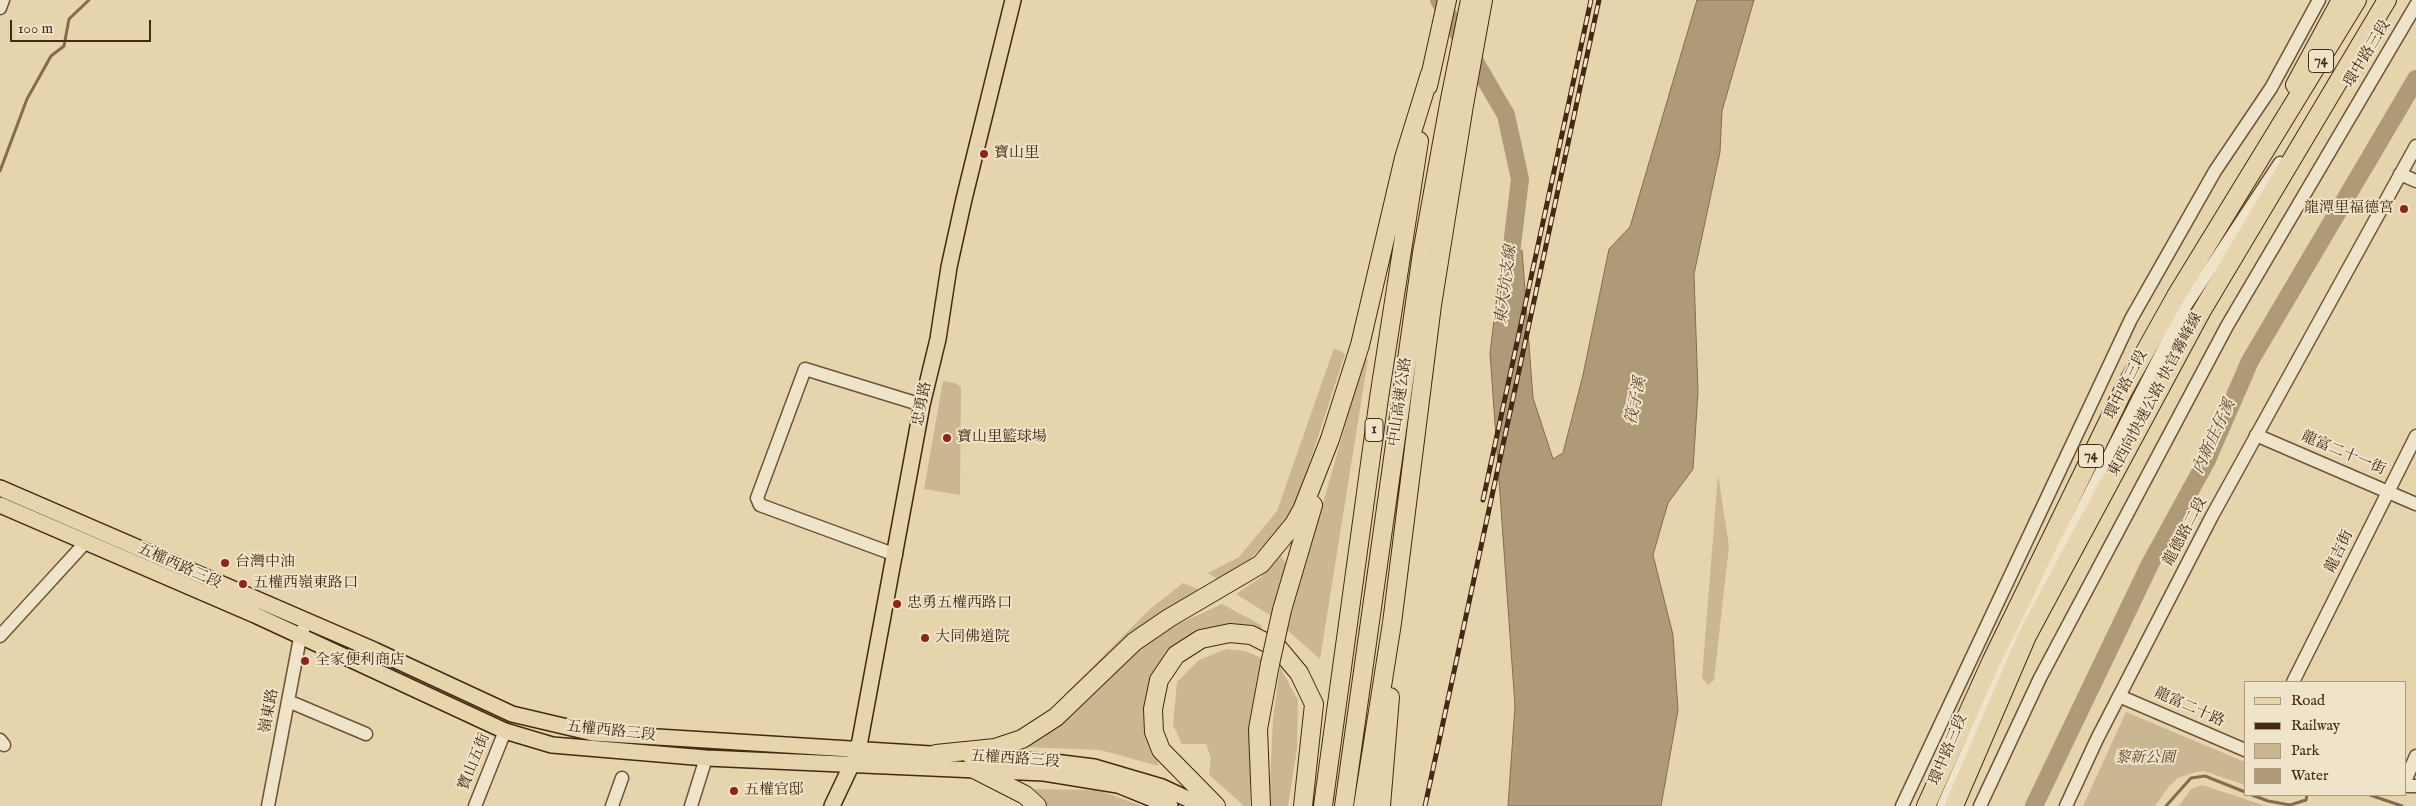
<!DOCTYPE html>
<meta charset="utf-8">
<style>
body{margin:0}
#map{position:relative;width:2416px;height:806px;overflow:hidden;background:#e6d4ac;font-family:"IM FELL English",serif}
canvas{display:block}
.legend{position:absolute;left:2244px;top:681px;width:162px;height:115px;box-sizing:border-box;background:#efe3c9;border:1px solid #ab9980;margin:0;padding:6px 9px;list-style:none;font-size:15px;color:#442a12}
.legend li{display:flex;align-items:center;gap:10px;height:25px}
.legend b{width:25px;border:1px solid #ab9980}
.scale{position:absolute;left:10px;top:20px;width:141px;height:22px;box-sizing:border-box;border:2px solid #442a12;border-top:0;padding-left:6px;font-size:15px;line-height:18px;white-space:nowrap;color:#442a12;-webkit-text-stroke:4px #efe3c9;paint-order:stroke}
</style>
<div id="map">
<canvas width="2416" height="806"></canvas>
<ul class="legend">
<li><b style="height:6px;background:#e6d4ac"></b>Road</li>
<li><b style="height:6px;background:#442a12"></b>Railway</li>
<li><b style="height:14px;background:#cab792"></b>Park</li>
<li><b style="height:14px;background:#af9a78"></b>Water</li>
</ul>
<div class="scale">100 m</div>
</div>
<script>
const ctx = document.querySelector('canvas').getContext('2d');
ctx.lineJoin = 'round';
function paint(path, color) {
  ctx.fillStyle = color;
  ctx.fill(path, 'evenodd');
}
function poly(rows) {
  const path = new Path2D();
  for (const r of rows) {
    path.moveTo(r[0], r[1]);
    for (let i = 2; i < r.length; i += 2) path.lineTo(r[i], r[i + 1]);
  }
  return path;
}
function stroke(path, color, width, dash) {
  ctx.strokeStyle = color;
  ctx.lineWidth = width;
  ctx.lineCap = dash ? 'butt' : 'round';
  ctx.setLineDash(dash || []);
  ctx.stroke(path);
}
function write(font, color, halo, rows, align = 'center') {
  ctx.font = font + ' "IM FELL English","Noto Serif TC",serif';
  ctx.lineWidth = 4;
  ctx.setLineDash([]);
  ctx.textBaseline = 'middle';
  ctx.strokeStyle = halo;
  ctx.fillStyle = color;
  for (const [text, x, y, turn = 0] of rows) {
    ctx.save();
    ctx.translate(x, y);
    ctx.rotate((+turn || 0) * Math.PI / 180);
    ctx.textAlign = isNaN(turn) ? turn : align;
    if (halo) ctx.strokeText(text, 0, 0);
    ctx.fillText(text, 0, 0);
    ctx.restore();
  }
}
const green = poly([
 [1334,348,1345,354,1292,517,1233,576,1223,583,1208,573,1239,557,1277,511],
 [1364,359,1368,359,1320,659,1287,630],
 [943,381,955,383,961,387,960,495,924,489],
 [1718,474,1729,546,1714,680,1708,685,1702,678],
 [1281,556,1286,563,1271,616,1236,594,1260,578],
 [1183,583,1205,592,1064,700,1065,694,1149,610],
 [1222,604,1261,625,1262,631,1209,628,1159,664,1148,703,1148,733,1159,766,1100,750,1024,747,1056,729,1114,668,1170,628],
 [1226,649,1245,651,1262,658,1250,732,1250,806,1244,806,1209,775,1211,758,1206,744,1182,744,1173,725,1177,682,1199,660],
 [1280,667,1298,700,1297,749,1288,806,1269,806,1273,719],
 [2126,712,2245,762,2245,785,2204,771,2195,772,2178,778,2170,785,2155,806,2083,806],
 [2202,785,2266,806,2179,806,2191,789],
 [1034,789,1098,790,1142,806,1045,806,1033,796]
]);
const water = poly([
 [1697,0,1754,0,1722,111,1720,152,1694,274,1698,392,1693,469,1668,503,1653,555,1673,635,1678,710,1661,806,1508,806,1515,706,1490,353,1501,263,1522,250,1533,398,1553,459,1563,453,1583,375,1609,249,1630,227,1697,0]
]);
const stream = poly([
 [0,171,27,99,51,56,64,46,69,19,89,0],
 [2252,795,2268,801,2290,805,2306,800,2307,795],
 [2370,795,2402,806],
 [2166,806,2191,778,2205,776,2245,792]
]);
const river = poly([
 [1439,0,1506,115,1520,179,1508,279],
 [2034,806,2150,564,2207,460,2250,361,2416,79]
]);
const minor = poly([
 [0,8,3,0],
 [2400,174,2416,181],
 [2256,435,2416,504],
 [896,555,760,505,757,498,805,369,922,405],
 [0,636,85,543],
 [2293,682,2416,436],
 [2119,696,2245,750],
 [288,701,366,734],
 [0,740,4,745],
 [2416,756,2406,779,2408,786,2416,786],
 [268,806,300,638,304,627],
 [475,806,505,731],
 [612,806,622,778],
 [691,806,706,758],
 [1902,806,2131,319,2215,171,2271,88,2319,0],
 [1943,806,2019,633,2186,305,2280,163],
 [1980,806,2040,678,2227,326,2416,5],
 [2066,806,2097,739,2212,516,2416,146]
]);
const major = poly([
 [0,488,374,650,512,714,593,733,947,755],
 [0,505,255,615,505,731,552,745,706,758,1044,773,1118,785,1170,806],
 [970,756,1054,762,1094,767,1162,787,1203,806],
 [832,806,858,751,922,405,938,339,949,267,964,199,1013,0]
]);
const highway = poly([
 [2295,85,2341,0],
 [1428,86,1447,0],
 [1282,610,1313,505],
 [936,754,995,748,1022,739,1056,717,1134,642,1169,618,1261,564,1294,524,1302,510,1330,439,1360,345,1404,158,1430,74],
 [972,768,1025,795,1037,806],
 [1216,806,1161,750,1154,732,1153,709,1159,680,1176,655,1201,639,1230,633,1251,635,1279,649,1299,673,1314,704,1303,806],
 [1261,806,1258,729,1270,664],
 [1323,806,1379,398,1419,141],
 [1344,806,1422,253,1450,99,1470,0],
 [1363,806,1392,623,1432,305,1464,105,1483,0],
 [1381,806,1390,697],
 [1926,806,1991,662,2123,391,2176,296,2357,0],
 [1954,806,2027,636,2201,312,2387,0]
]);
const rail = poly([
 [1483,500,1591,0],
 [1425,806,1599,0]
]);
const highwayBridge = poly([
 [1270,664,1282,610]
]);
const markers = [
 [984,154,5,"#8f2418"],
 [2404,209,5,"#8f2418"],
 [947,438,5,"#8f2418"],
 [225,563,5,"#8f2418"],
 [243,584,5,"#8f2418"],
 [897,604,5,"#8f2418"],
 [925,638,5,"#8f2418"],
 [305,661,5,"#8f2418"],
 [734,791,5,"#8f2418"]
];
const shields = [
 [2321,61,25],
 [1374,430,18],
 [2091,456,25]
];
const shieldNames = [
 ["74",2321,61],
 ["1",1374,430],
 ["74",2091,456]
];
const streetNames = [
 ["環中路三段",2368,54,-59],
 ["環中路三段",2127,385,-63],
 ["東西向快速公路 快官霧峰線",2156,395,-62],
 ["中山高速公路",1401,402,-82],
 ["忠勇路",923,404,-79],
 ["龍富二十一街",2343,454,23],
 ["龍德路二段",2186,532,-62],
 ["龍吉街",2340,552,-64],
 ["五權西路三段",179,567,24],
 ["龍富二十路",2189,708,24],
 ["嶺東路",270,711,-79],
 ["五權西路三段",611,732,6],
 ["環中路三段",1949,750,-67],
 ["五權西路三段",1015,760,4],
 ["寶山五街",475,762,-68]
];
const poiNames = [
 ["寶山里",994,154],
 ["龍潭里福德宮",2394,209,"right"],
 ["寶山里籃球場",957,438],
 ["台灣中油",235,563],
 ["五權西嶺東路口",253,584],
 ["忠勇五權西路口",907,604],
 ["大同佛道院",935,638],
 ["全家便利商店",315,661],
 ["五權官邸",744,791]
];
const parkNames = [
 ["黎新公園",2145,759]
];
const waterNames = [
 ["東大坑支線",1507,285,-83],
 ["筏子溪",1637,401,-78],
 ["內新庄仔溪",2215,437,-65]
];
paint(green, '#cab792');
paint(water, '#af9a78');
stroke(water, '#846d4f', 1);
stroke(stream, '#846d4f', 3);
stroke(river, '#af9a78', 18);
stroke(minor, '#6c5438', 15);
stroke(major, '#442a12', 18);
stroke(highway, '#442a12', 20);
stroke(minor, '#efe3c9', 12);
stroke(major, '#e6d4ac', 15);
stroke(highway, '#e6d4ac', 18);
stroke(rail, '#442a12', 5);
stroke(rail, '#efe3c9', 3, [9]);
stroke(highwayBridge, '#442a12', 20, []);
stroke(highwayBridge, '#e6d4ac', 18);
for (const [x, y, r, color] of markers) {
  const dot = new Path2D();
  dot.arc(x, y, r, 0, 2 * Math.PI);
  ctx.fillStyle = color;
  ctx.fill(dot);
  stroke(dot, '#efe3c9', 2);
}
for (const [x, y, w] of shields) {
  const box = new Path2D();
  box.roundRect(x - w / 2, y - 11.5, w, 23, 4);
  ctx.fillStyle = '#efe3c9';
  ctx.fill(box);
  stroke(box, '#442a12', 1);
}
write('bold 14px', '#442a12', null, shieldNames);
write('15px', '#442a12', '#efe3c9', streetNames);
write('15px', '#442a12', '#efe3c9', poiNames, 'left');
write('italic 15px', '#5f462c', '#efe3c9', parkNames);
write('italic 16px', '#5f462c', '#efe3c9', waterNames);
</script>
